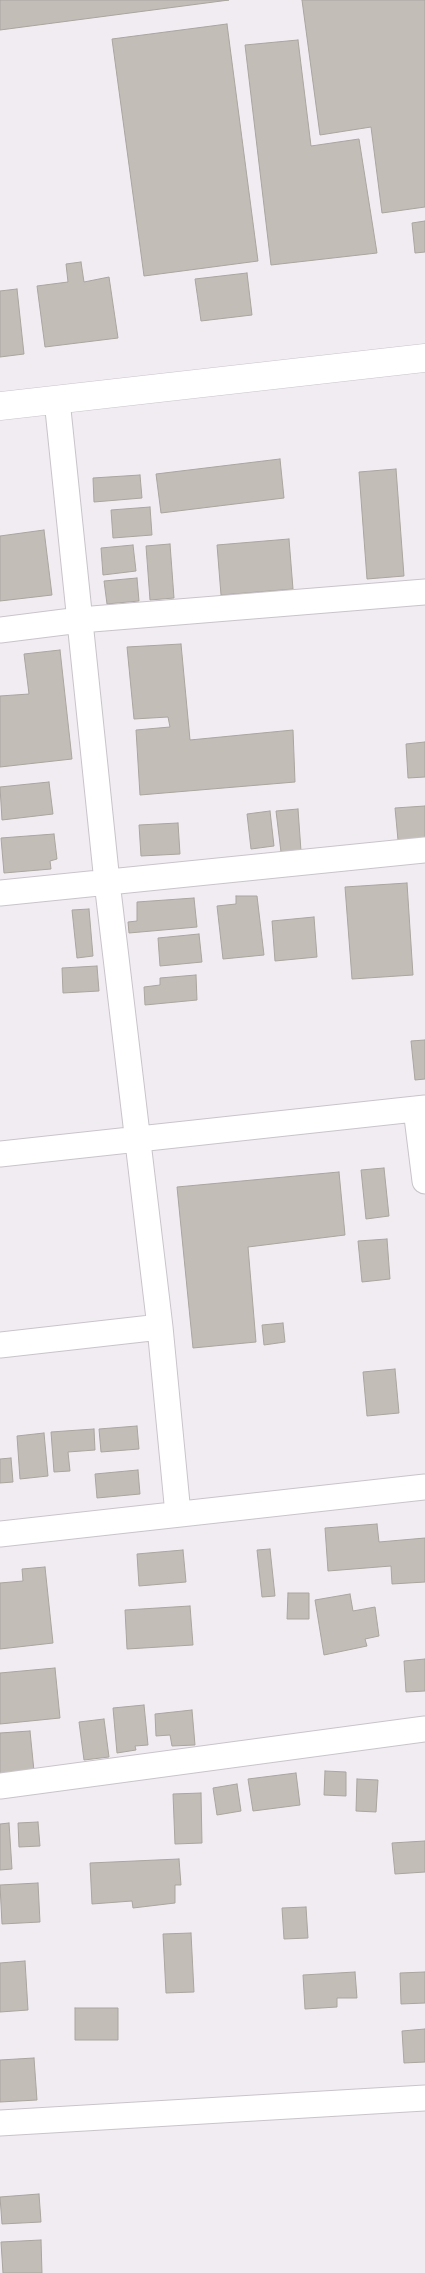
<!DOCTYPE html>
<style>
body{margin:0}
canvas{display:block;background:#f1ecf2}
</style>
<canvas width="425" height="2273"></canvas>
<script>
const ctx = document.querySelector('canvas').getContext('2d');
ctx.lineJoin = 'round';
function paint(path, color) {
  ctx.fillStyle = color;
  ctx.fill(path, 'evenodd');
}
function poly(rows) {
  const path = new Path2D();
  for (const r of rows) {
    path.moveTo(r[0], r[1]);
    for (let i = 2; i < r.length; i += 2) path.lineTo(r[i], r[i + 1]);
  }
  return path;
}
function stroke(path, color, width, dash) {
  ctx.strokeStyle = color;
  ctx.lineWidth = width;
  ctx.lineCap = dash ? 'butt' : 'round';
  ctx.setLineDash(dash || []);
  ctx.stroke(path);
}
const building = poly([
 [0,0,229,0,0,30,0,0],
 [302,0,425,0,425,207,382,213,371,127,320,135,302,0],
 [227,24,258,261,144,276,112,39,227,24],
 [298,40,311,146,359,139,377,253,271,265,245,45,298,40],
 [425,221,425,252,415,253,412,223,425,221],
 [81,262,84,282,109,277,118,338,45,347,37,286,68,282,66,264,81,262],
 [247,273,252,315,201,321,195,279,247,273],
 [17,289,24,354,0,357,0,291,17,289],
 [280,459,284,498,161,513,156,474,280,459],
 [396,469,404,576,367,579,359,472,396,469],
 [140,475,142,498,94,502,93,478,140,475],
 [150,507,152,535,113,538,111,510,150,507],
 [44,530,52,595,0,601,0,536,44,530],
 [289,539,293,589,221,595,217,545,289,539],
 [170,544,174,598,150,600,146,546,170,544],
 [133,545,136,571,103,575,101,548,133,545],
 [137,578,139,601,107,604,104,581,137,578],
 [181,644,190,740,293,730,295,782,140,795,136,730,170,727,168,717,134,719,127,647,181,644],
 [60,650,72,759,0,767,0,696,29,694,24,654,60,650],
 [425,742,425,777,408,778,406,744,425,742],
 [49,782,53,814,2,820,0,787,49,782],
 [425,806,425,838,398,840,395,808,425,806],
 [298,809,301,851,281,852,276,811,298,809],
 [270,811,274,846,251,849,247,814,270,811],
 [178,823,180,854,141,856,139,825,178,823],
 [54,834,57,859,50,861,51,869,4,873,1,838,54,834],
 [407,883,413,975,352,979,345,887,407,883],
 [236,896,257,896,264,955,223,959,217,906,236,904,236,896],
 [194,898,197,927,129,933,128,922,137,921,137,902,194,898],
 [89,909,93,956,77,958,72,910,89,909],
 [314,917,317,957,275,961,272,921,314,917],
 [199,934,202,962,160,966,158,938,199,934],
 [97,966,99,991,63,993,62,968,97,966],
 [196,975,197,1000,145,1005,144,987,160,985,160,978,196,975],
 [425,1040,425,1079,415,1080,411,1041,425,1040],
 [384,1168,389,1216,366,1219,361,1170,384,1168],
 [339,1172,345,1235,248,1247,256,1342,193,1348,177,1187,339,1172],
 [387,1239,390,1279,362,1282,358,1241,387,1239],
 [283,1323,285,1342,264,1345,262,1325,283,1323],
 [395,1369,399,1413,367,1416,363,1372,395,1369],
 [137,1426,139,1449,101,1452,99,1429,137,1426],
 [94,1429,95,1450,68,1452,70,1471,54,1472,51,1432,94,1429],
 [44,1433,48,1476,20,1479,17,1436,44,1433],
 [11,1458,13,1482,0,1483,0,1459,11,1458],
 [138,1470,140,1494,97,1498,95,1474,138,1470],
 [377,1524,379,1542,425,1538,425,1582,392,1584,391,1566,328,1571,325,1528,377,1524],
 [270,1549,275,1596,262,1597,257,1550,270,1549],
 [183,1550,186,1582,139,1586,137,1554,183,1550],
 [45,1567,53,1643,0,1649,0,1583,23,1581,22,1569,45,1567],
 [288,1593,309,1593,309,1619,287,1619,288,1593],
 [350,1594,353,1611,375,1607,379,1636,365,1639,367,1646,324,1655,315,1600,350,1594],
 [190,1606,193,1645,127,1649,125,1610,190,1606],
 [425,1659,425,1691,406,1692,404,1661,425,1659],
 [55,1668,60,1718,0,1724,0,1673,55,1668],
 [144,1705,148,1745,135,1746,136,1750,117,1753,113,1708,144,1705],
 [192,1710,195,1745,172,1746,170,1735,156,1736,155,1714,192,1710],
 [104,1719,109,1757,84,1760,79,1722,104,1719],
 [30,1731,34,1771,0,1774,0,1733,30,1731],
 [325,1771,346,1772,346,1796,324,1795,325,1771],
 [296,1773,300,1805,253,1811,248,1779,296,1773],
 [357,1779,378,1780,376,1812,356,1811,357,1779],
 [237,1784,241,1811,217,1815,213,1788,237,1784],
 [201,1793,202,1843,175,1844,173,1794,201,1793],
 [38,1822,40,1846,19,1847,18,1823,38,1822],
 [9,1823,12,1869,0,1870,0,1824,9,1823],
 [425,1841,425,1872,395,1874,392,1843,425,1841],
 [179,1859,181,1885,175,1885,175,1903,133,1908,132,1901,92,1904,90,1863,179,1859],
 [38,1883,40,1922,2,1924,0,1885,38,1883],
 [306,1907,308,1938,284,1939,282,1908,306,1907],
 [191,1933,194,1992,166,1993,163,1934,191,1933],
 [25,1961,28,2010,0,2012,0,1963,25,1961],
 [355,1972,357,1998,337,1998,337,2007,305,2009,303,1975,355,1972],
 [425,1972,425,2003,401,2004,400,1973,425,1972],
 [75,2008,118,2008,118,2040,75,2040,75,2008],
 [425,2029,425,2062,404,2063,402,2031,425,2029],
 [34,2058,37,2100,0,2102,0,2060,34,2058],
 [39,2194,41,2222,2,2224,0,2197,39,2194],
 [41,2240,42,2273,3,2273,1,2242,41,2240]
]);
const street = poly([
 [57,400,107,882,160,1327,178,1514],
 [0,630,80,620,425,592],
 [0,893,425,850],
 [416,1109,425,1181],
 [0,1154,425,1108],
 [0,1345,160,1327],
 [0,1534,425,1487],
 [0,1786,425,1729],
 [0,2123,425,2098]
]);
const secondary = poly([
 [0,406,425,358]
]);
paint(building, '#c3bdb8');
stroke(building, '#aaa59f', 1);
stroke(street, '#c9c4ca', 27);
stroke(secondary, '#c9c4ca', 29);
stroke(street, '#fff', 25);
stroke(secondary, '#fff', 28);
</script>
